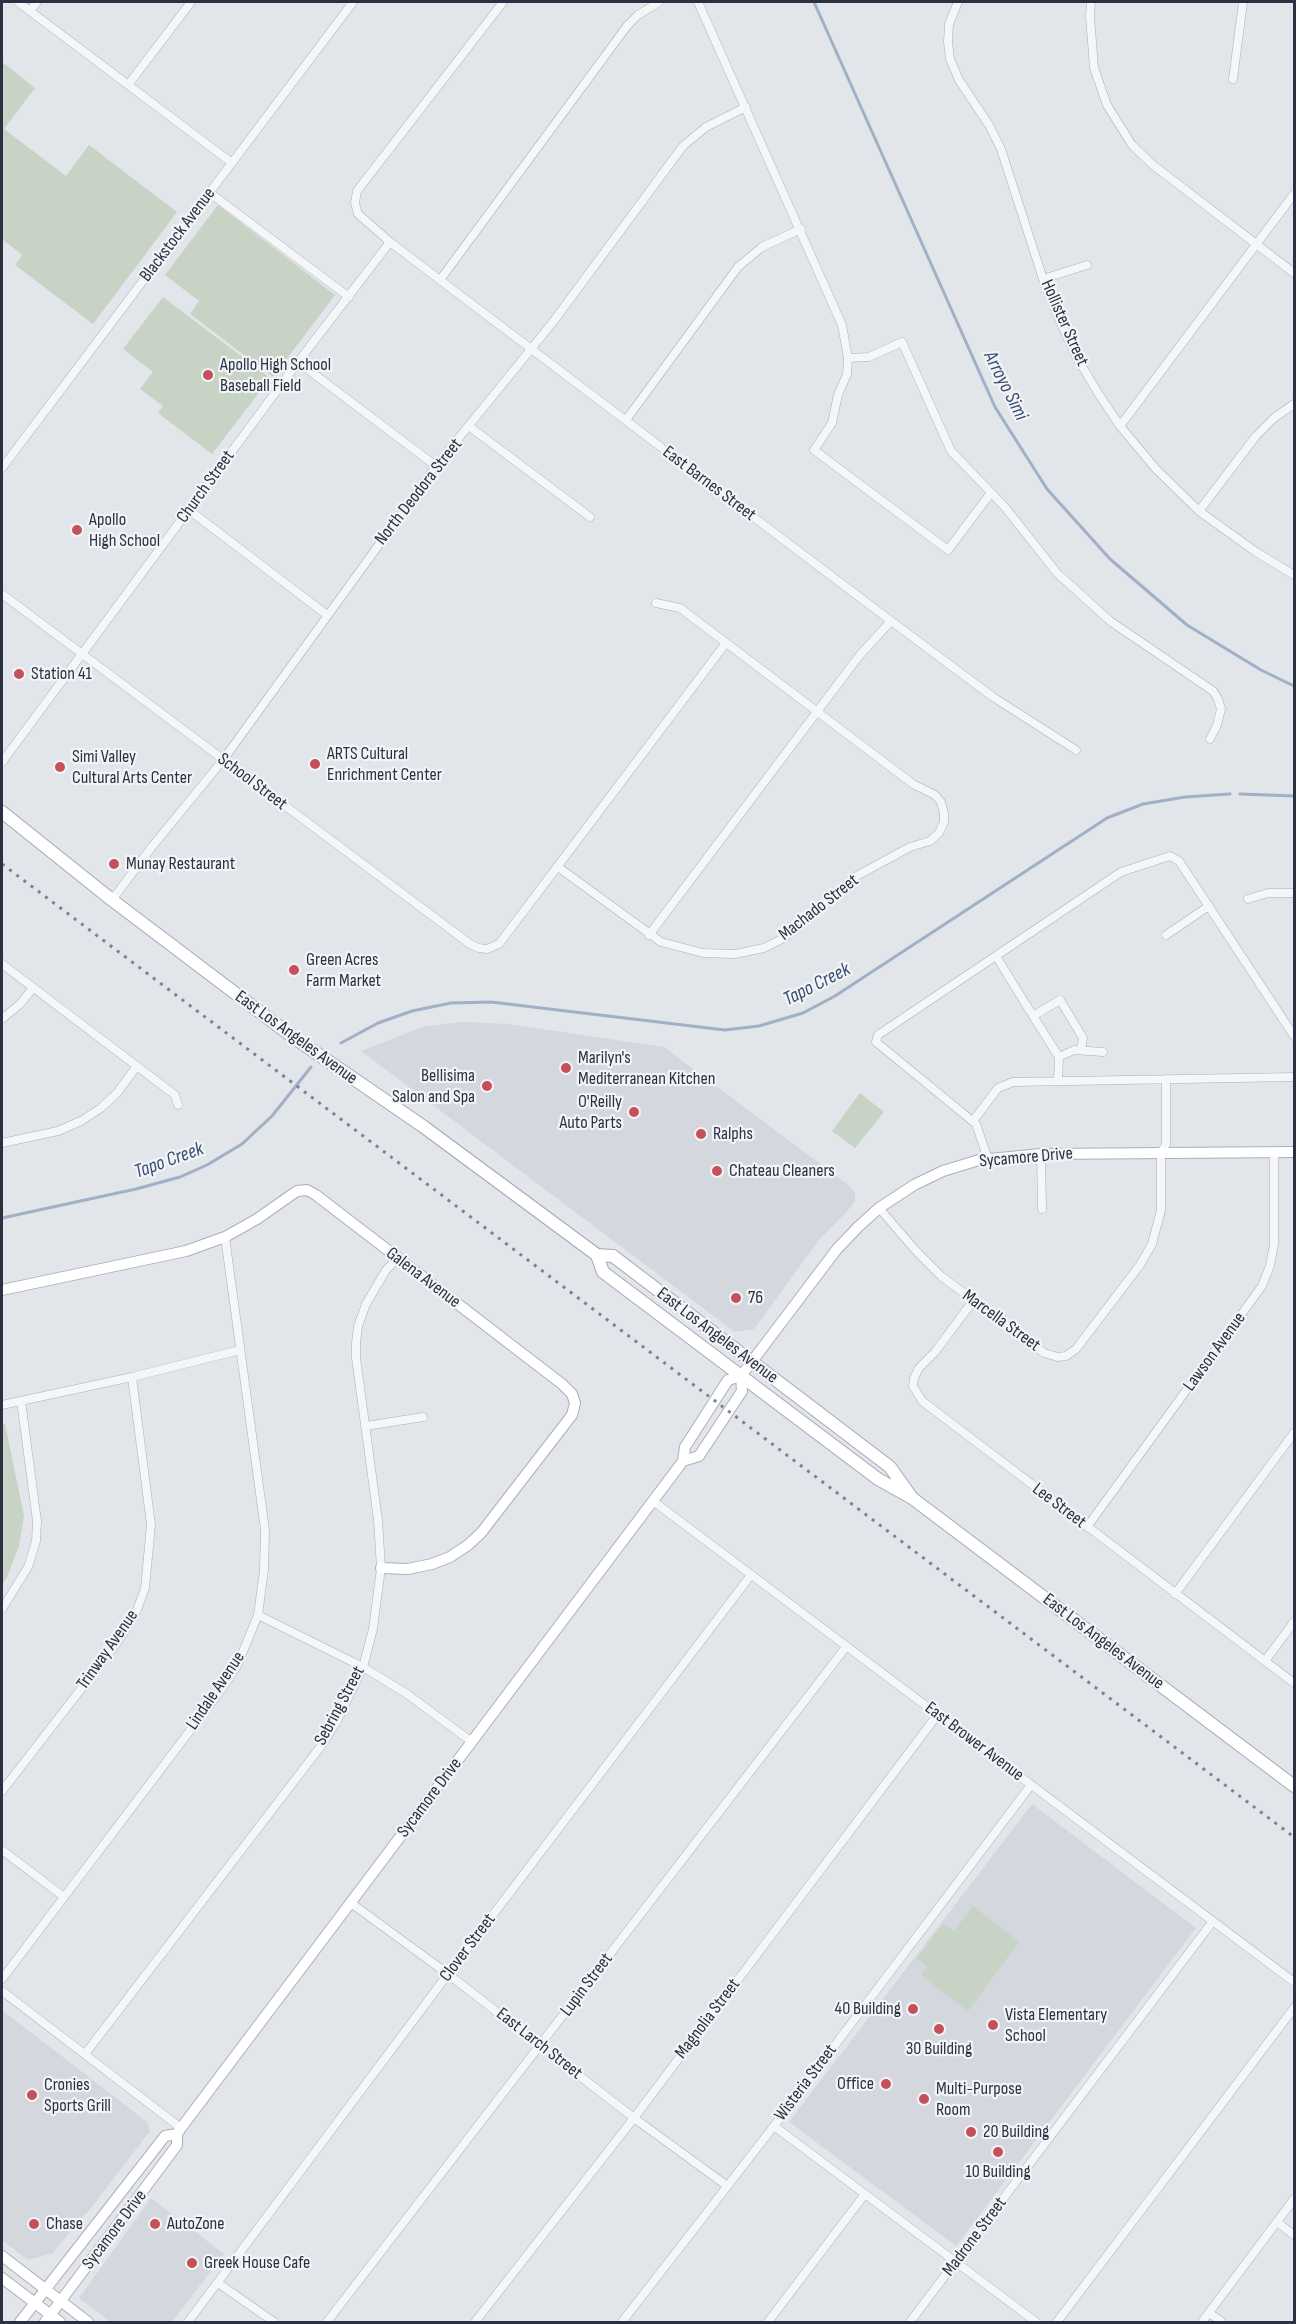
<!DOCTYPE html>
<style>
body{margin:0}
#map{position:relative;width:1296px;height:2324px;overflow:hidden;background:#e2e5ea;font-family:"Sofia Sans Condensed",sans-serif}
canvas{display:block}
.frame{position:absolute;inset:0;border:3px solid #2b3141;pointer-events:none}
</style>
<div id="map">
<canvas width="1296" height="2324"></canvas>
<div class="frame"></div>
</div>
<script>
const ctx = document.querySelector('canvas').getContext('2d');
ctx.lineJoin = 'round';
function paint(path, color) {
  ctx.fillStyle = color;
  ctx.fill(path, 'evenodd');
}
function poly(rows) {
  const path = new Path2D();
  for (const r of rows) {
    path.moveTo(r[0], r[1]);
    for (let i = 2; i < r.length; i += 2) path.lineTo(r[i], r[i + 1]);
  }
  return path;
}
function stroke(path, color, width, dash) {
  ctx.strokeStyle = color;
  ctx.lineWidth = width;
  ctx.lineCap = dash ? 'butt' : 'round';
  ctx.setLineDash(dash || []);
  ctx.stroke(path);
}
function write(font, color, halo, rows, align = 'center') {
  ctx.font = font + ' "Sofia Sans Condensed",sans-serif';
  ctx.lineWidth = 4.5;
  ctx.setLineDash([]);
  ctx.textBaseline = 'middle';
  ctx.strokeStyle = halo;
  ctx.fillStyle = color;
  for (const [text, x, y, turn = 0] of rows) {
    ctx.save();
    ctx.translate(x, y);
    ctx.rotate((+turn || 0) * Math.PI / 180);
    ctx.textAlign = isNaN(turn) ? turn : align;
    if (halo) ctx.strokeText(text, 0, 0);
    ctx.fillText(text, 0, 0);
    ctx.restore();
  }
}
const built = poly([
 [462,1022,508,1024,664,1047,847,1184,855,1193,855,1201,849,1209,819,1240,754,1329,735,1332,361,1051,422,1027],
 [1032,1804,1196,1928,956,2246,789,2122],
 [2,2010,147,2122,150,2131,88,2212,80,2219,53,2253,28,2260,2,2240],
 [151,2198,224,2254,172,2322,111,2322,79,2298]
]);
const green = poly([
 [2,62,35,88,4,129,66,176,89,145,177,212,93,324,15,265,22,255,2,239],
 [218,205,335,295,273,377,190,314,199,301,165,275],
 [163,297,270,378,212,454,158,413,163,406,140,389,153,372,123,349],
 [860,1093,884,1112,855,1148,832,1131],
 [5,1424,24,1516,19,1546,7,1577,2,1585,2,1425],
 [973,1906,1019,1942,968,2011,921,1975,927,1966,917,1959,943,1924,954,1931]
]);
const stream = poly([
 [814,2,995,407,1047,489,1110,559,1187,625,1261,670,1294,686],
 [1240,794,1294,796],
 [341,1043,378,1023,412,1011,451,1003,491,1002,725,1030,759,1026,803,1013,835,996,1107,818,1143,804,1185,797,1230,794],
 [2,1218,136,1189,180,1177,207,1165,242,1144,272,1116,311,1067]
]);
const street = poly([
 [18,2,232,163],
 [503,2,357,191,355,203,358,214,390,242,440,280,891,621,993,697,1076,750],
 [698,2,842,325,848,358,847,374,838,395,832,423,814,450,948,550,990,494],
 [958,2,949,24,948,42,950,59,959,80,989,125,1001,149,1043,279,1059,319,1076,356,1098,393,1120,426,1156,469,1199,511,1256,552,1294,575],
 [1091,2,1090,16,1094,68,1107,105,1132,145,1153,165,1294,273],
 [30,11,37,2],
 [1233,79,1243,2],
 [128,85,191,2],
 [210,193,349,297],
 [1043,279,1087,265],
 [440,280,627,26,638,15,659,2],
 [848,358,869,357,902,342,951,451,1004,506,1057,573,1110,621,1213,691,1218,699,1221,709,1217,725,1210,739],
 [298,362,436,466],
 [626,420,738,267,762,247,801,229],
 [1120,426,1294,194],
 [470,427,590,517],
 [2,468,353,2],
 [189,510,327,615],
 [1199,511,1256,436,1274,418,1294,404],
 [2,594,470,944,479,948,487,949,499,944,726,643],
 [2,762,298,362,390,242],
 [558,867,661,942,703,953,735,954,764,948,780,940,795,930,853,878,910,847,930,841,939,833,944,822,944,813,941,802,935,795,913,784,680,608,656,603],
 [1248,899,1268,893,1294,893],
 [112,900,151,848,223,760,436,466,553,322,683,146,706,127,746,107],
 [649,935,859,656,891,621],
 [1166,935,1209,906],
 [996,956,1033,1016],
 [2,964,175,1095,178,1105],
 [2,1019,20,1004,33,988],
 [1059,1057,1033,1016,1060,1000,1083,1038,1081,1050],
 [1058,1081,1059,1057,1074,1050,1103,1052],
 [973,1121,998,1088,1013,1082,1294,1077],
 [2,1143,58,1131,81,1121,101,1108,117,1093,137,1066],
 [1041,1154,1042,1209],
 [988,1159,976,1124,876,1042,878,1035,1121,872,1170,856,1179,861,1294,1036],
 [879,1208,917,1252,941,1276,1044,1353,1058,1357,1066,1356,1076,1349,1140,1265,1152,1244,1161,1210,1161,1153,1166,1144,1166,1079],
 [973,1301,935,1352,919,1368,914,1378,913,1386,922,1401,1294,1683],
 [2,1405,132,1377,240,1350],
 [366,1426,423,1417],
 [653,1501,1294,1982],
 [1087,1527,1262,1286,1270,1266,1274,1244,1274,1152],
 [1175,1594,1294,1433],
 [2,1609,28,1567,36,1541,37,1521,21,1401],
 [258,1615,363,1667,407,1694,472,1742],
 [1265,1661,1294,1622],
 [2,1791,119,1640,137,1610,145,1588,151,1525,132,1377],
 [2,1850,64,1897],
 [351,1903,448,1974,634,2118,726,2185],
 [2,1979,223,1687,237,1666,258,1615,264,1570,265,1530,225,1237],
 [2,1991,181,2128],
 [85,2054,321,1746,337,1721,363,1667,373,1629,381,1568,378,1520,356,1358,356,1343,358,1326,366,1304,386,1270,397,1259],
 [774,2126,1036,2322],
 [1277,2222,1294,2235],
 [218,2283,274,2322],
 [1209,2313,1222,2322],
 [188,2322,448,1974,751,1575],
 [327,2322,846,1647],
 [475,2322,634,2118,938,1714],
 [622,2322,774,2126,1031,1785],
 [768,2322,865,2194],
 [910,2322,1213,1921],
 [1057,2322,1294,2008],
 [1202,2322,1294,2199]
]);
const secondary = poly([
 [2,1290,186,1251,225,1237,257,1219,297,1191,307,1190,316,1195,562,1384,572,1394,575,1403,572,1415,481,1533,468,1545,450,1557,432,1564,408,1569,381,1568],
 [683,1461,699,1456,742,1391,741,1376],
 [2,2256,88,2322],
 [2,2278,60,2322],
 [20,2322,165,2136,177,2134],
 [45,2322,177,2145,177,2134,181,2128,683,1461,685,1447,728,1380,741,1376,837,1249,858,1227,879,1208,914,1185,943,1171,979,1160,1041,1154,1294,1152]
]);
const primary = poly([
 [2,812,112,900,293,1037,424,1127,597,1255,613,1256,890,1467,912,1498],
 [597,1255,603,1272,878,1479,912,1498,1294,1786]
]);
const rail = poly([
 [2,864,1294,1837]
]);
const markers = [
 [208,375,6,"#c65059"],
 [77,530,6,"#c65059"],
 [19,674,6,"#c65059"],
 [315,764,6,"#c65059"],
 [60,767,6,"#c65059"],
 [114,864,6,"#c65059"],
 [294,970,6,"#c65059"],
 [566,1068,6,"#c65059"],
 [487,1086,6,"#c65059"],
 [634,1112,6,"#c65059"],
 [701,1134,6,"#c65059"],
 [717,1171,6,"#c65059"],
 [736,1298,6,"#c65059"],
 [913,2009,6,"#c65059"],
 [993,2025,6,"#c65059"],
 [939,2029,6,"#c65059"],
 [886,2084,6,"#c65059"],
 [32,2095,6,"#c65059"],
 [924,2099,6,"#c65059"],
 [971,2132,6,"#c65059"],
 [998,2152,6,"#c65059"],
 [34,2224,6,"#c65059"],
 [155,2224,6,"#c65059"],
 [192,2263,6,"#c65059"]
];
const streetNames = [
 ["Blackstock Avenue",178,235,-53],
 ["Hollister Street",1064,323,66],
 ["East Barnes Street",709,484,37],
 ["Church Street",206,487,-54],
 ["North Deodora Street",419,492,-52],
 ["School Street",252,782,37],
 ["Machado Street",819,908,-38],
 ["East Los Angeles Avenue",296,1038,36],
 ["Sycamore Drive",1026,1158,-5],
 ["Galena Avenue",423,1278,37],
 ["Marcella Street",1001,1321,36],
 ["East Los Angeles Avenue",717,1336,37],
 ["Lawson Avenue",1215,1352,-54],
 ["Lee Street",1059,1506,37],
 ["East Los Angeles Avenue",1103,1642,37],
 ["Trinway Avenue",108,1650,-55],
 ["Lindale Avenue",216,1691,-56],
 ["Sebring Street",340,1706,-62],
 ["East Brower Avenue",974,1742,37],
 ["Sycamore Drive",430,1798,-53],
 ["Clover Street",468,1948,-53],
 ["Lupin Street",587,1985,-53],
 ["Magnolia Street",708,2019,-53],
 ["East Larch Street",539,2044,38],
 ["Wisteria Street",806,2083,-53],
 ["Sycamore Drive",115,2230,-53],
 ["Madrone Street",975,2237,-53]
];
const poiNames = [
 ["Apollo High School",220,365],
 ["Baseball Field",220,386],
 ["Apollo",89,520],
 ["High School",89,541],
 ["Station 41",31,674],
 ["ARTS Cultural",327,754],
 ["Enrichment Center",327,775],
 ["Simi Valley",72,757],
 ["Cultural Arts Center",72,778],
 ["Munay Restaurant",126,864],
 ["Green Acres",306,960],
 ["Farm Market",306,981],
 ["Marilyn's",578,1058],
 ["Mediterranean Kitchen",578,1079],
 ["Bellisima",475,1076,"right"],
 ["Salon and Spa",475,1097,"right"],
 ["O'Reilly",622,1102,"right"],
 ["Auto Parts",622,1123,"right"],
 ["Ralphs",713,1134],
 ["Chateau Cleaners",729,1171],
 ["76",748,1298],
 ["40 Building",901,2009,"right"],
 ["Vista Elementary",1005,2015],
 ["School",1005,2036],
 ["30 Building",939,2049,"center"],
 ["Office",874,2084,"right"],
 ["Cronies",44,2085],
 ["Sports Grill",44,2106],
 ["Multi-Purpose",936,2089],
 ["Room",936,2110],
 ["20 Building",983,2132],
 ["10 Building",998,2172,"center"],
 ["Chase",46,2224],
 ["AutoZone",167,2224],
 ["Greek House Cafe",204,2263]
];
const waterNames = [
 ["Arroyo Simi",1005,386,63],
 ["Tapo Creek",817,985,-27],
 ["Tapo Creek",169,1161,-20]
];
paint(built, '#d4d7de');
paint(green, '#c7d3c4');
stroke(stream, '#a0b0c7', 3);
stroke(street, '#abafb7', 9);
stroke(secondary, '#abafb7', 12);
stroke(primary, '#a2a8b5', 14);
stroke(street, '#f5f6f8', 8);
stroke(secondary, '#fff', 10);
stroke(primary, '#fff', 12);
stroke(rail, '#7c8392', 3, [3, 6]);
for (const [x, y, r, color] of markers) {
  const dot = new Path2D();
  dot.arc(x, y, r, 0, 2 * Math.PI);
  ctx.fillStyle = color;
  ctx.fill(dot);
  stroke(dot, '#f2f4f7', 2);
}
write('18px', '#2b3141', '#f2f4f7', streetNames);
write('18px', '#2b3141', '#f2f4f7', poiNames, 'left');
write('italic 20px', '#384e72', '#f2f4f7', waterNames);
</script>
